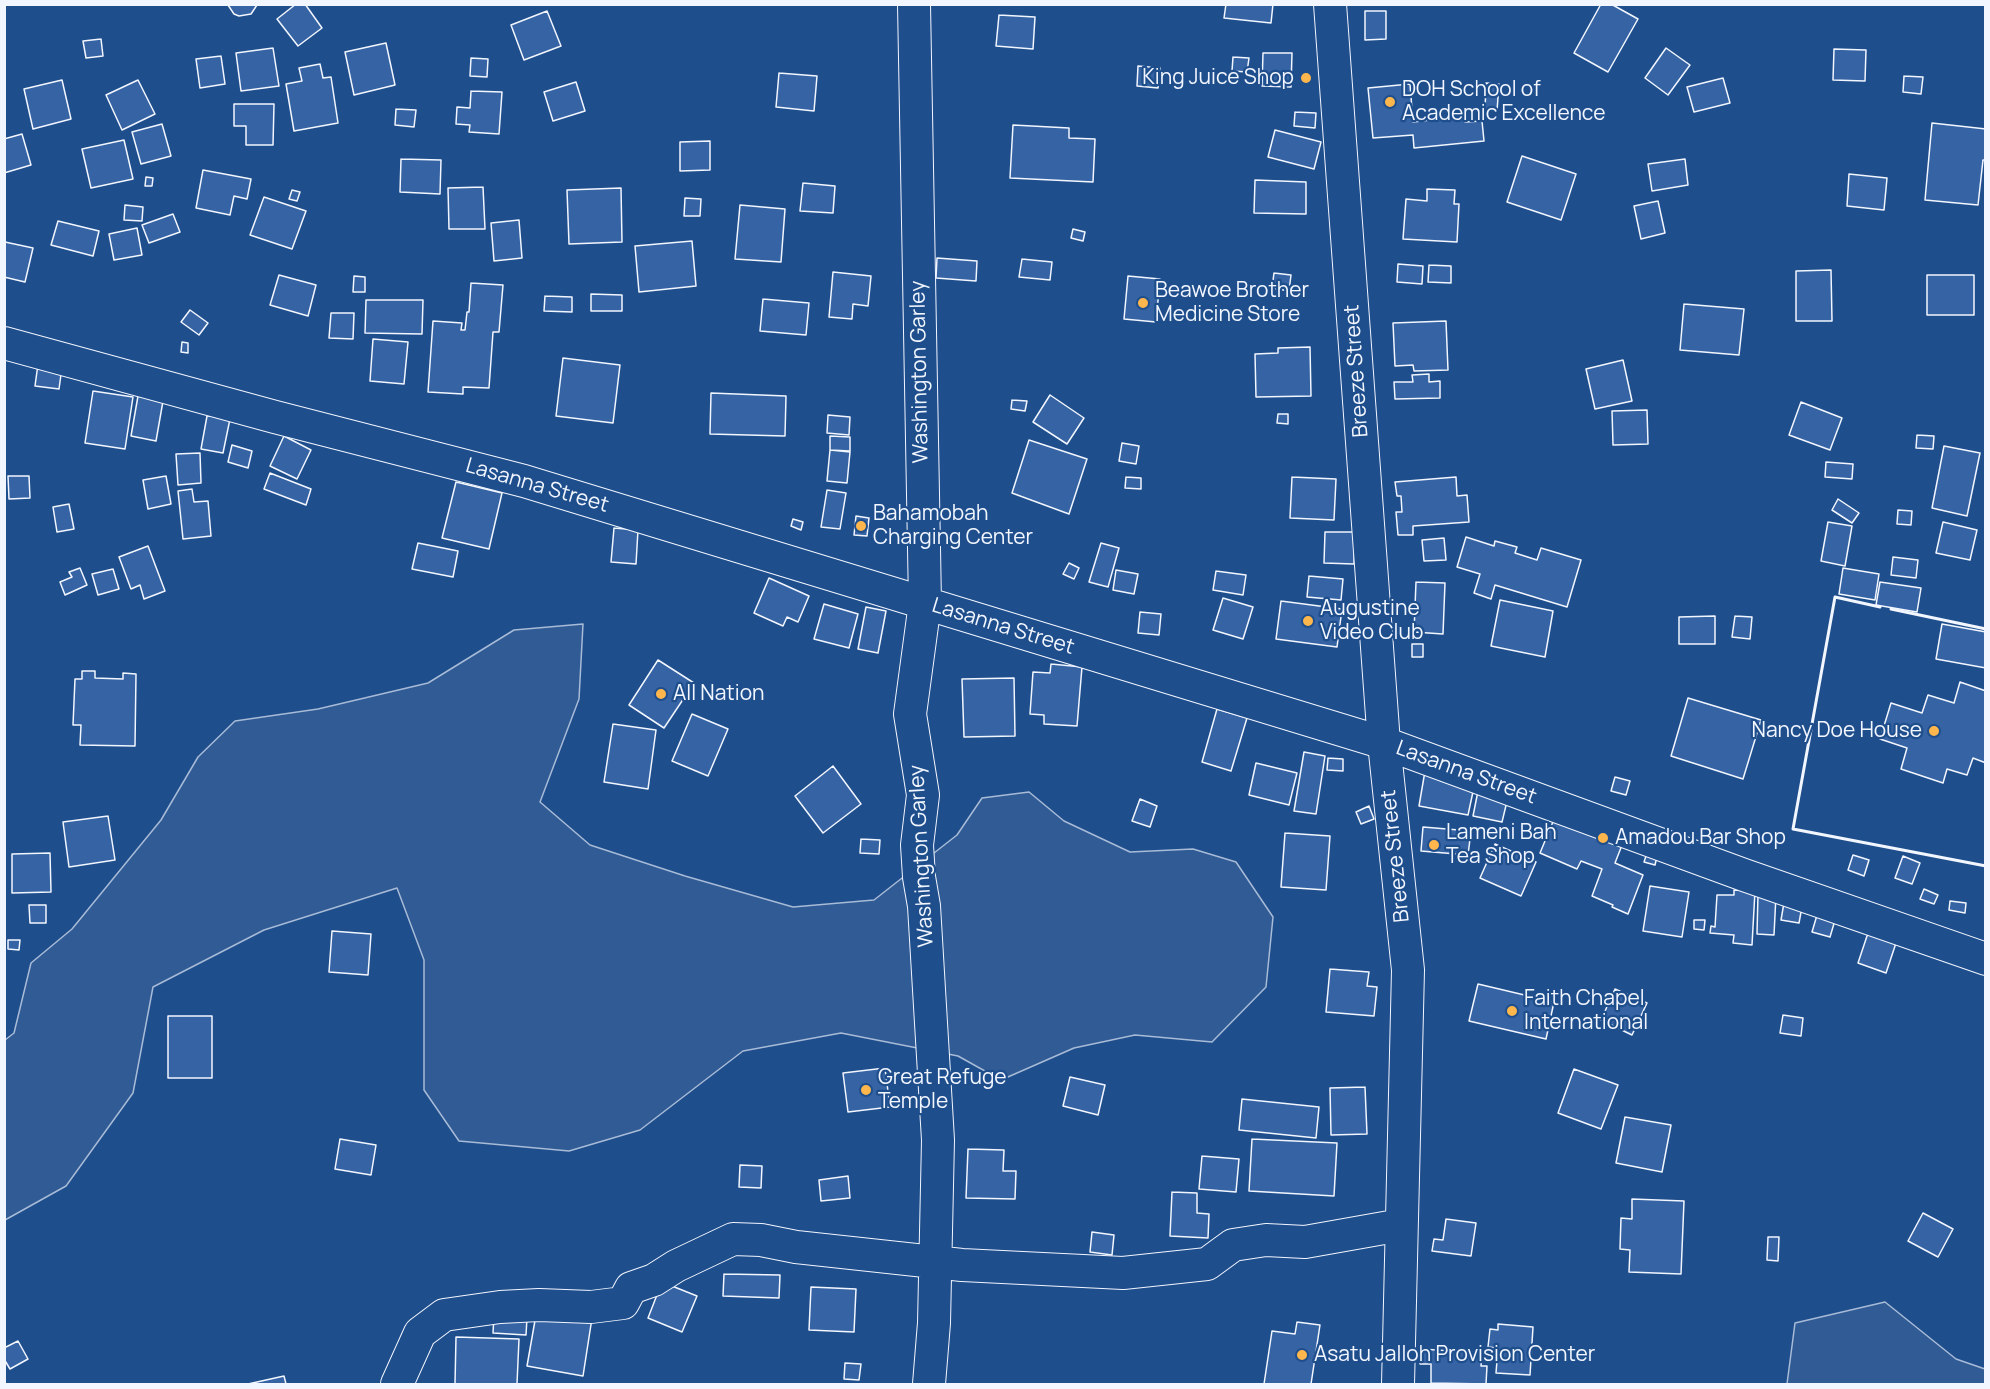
<!DOCTYPE html>
<style>
body{margin:0}
#map{position:relative;width:1990px;height:1389px;overflow:hidden;background:#1f4e8c;font-family:Manrope,sans-serif}
canvas{display:block}
.frame{position:absolute;inset:0;border:6px solid #f2f6ff;pointer-events:none}
</style>
<div id="map">
<canvas width="1990" height="1389"></canvas>
<div class="frame"></div>
</div>
<script>
const ctx = document.querySelector('canvas').getContext('2d');
ctx.lineJoin = 'round';
function paint(path, color) {
  ctx.fillStyle = color;
  ctx.fill(path, 'evenodd');
}
function poly(rows) {
  const path = new Path2D();
  for (const r of rows) {
    path.moveTo(r[0], r[1]);
    for (let i = 2; i < r.length; i += 2) path.lineTo(r[i], r[i + 1]);
  }
  return path;
}
function stroke(path, color, width, dash) {
  ctx.strokeStyle = color;
  ctx.lineWidth = width;
  ctx.lineCap = dash ? 'butt' : 'round';
  ctx.setLineDash(dash || []);
  ctx.stroke(path);
}
function write(font, color, halo, rows, align = 'center') {
  ctx.font = font + ' Manrope,sans-serif';
  ctx.lineWidth = 4.5;
  ctx.setLineDash([]);
  ctx.textBaseline = 'middle';
  ctx.strokeStyle = halo;
  ctx.fillStyle = color;
  for (const [text, x, y, turn = 0] of rows) {
    ctx.save();
    ctx.translate(x, y);
    ctx.rotate((+turn || 0) * Math.PI / 180);
    ctx.textAlign = isNaN(turn) ? turn : align;
    if (halo) ctx.strokeText(text, 0, 0);
    ctx.fillText(text, 0, 0);
    ctx.restore();
  }
}
const built = poly([
 [583,624,579,699,540,802,590,845,685,876,793,907,874,900,957,835,982,798,1029,792,1064,821,1130,852,1193,849,1236,862,1273,917,1266,987,1212,1042,1135,1035,1074,1048,1001,1080,958,1056,841,1033,743,1051,640,1130,569,1151,459,1141,424,1090,424,960,397,888,264,930,153,987,133,1093,66,1186,5,1220,5,1040,14,1033,31,963,72,929,161,820,198,757,235,721,318,709,428,683,514,630,583,624],
 [1885,1302,1956,1359,1985,1369,1985,1384,1787,1384,1795,1323,1885,1302]
]);
const building = poly([
 [296,4,305,4,322,28,298,46,277,19,296,4],
 [1226,4,1273,4,1271,23,1224,18,1226,4],
 [1601,4,1611,4,1638,19,1608,72,1574,53,1601,4],
 [228,5,257,4,257,5,251,14,239,16,234,14,228,5],
 [547,11,561,46,524,60,511,25,547,11],
 [1365,11,1386,11,1386,39,1365,40,1365,11],
 [999,15,1035,17,1033,49,996,46,999,15],
 [101,39,103,56,86,58,83,41,101,39],
 [386,43,395,85,354,95,345,52,386,43],
 [273,48,279,86,241,91,236,53,273,48],
 [1666,48,1690,65,1668,95,1645,78,1666,48],
 [1834,49,1866,50,1865,81,1833,80,1834,49],
 [1263,53,1292,53,1291,87,1262,86,1263,53],
 [221,56,225,84,200,88,196,59,221,56],
 [1233,57,1249,58,1247,72,1232,71,1233,57],
 [471,58,488,59,487,77,470,76,471,58],
 [320,64,323,78,331,77,338,123,294,131,286,84,302,81,299,68,320,64],
 [1138,66,1160,68,1158,88,1137,86,1138,66],
 [779,73,817,76,814,111,776,107,779,73],
 [1904,76,1923,77,1921,94,1903,92,1904,76],
 [1723,78,1730,103,1694,112,1687,87,1723,78],
 [62,80,71,119,33,129,24,89,62,80],
 [138,80,155,114,122,130,106,95,138,80],
 [576,82,585,111,553,121,544,92,576,82],
 [1486,83,1499,84,1497,111,1485,110,1486,83],
 [1410,84,1413,122,1465,116,1465,122,1482,121,1484,141,1414,148,1413,135,1373,138,1368,88,1410,84],
 [471,91,502,92,499,134,469,132,470,125,456,124,457,107,470,108,471,91],
 [234,104,274,104,273,145,246,145,246,126,234,126,234,104],
 [396,109,416,110,414,127,395,125,396,109],
 [1295,112,1316,113,1315,128,1294,126,1295,112],
 [1932,123,1986,129,1986,160,1983,160,1978,205,1925,200,1932,123],
 [162,124,171,156,141,164,132,132,162,124],
 [1013,125,1069,128,1069,138,1095,139,1093,182,1010,178,1013,125],
 [1275,130,1321,142,1314,169,1268,157,1275,130],
 [22,134,31,165,4,173,4,139,22,134],
 [124,140,133,179,91,188,82,149,124,140],
 [710,141,710,170,680,171,680,142,710,141],
 [1522,156,1576,174,1561,220,1507,202,1522,156],
 [401,159,441,160,440,194,400,192,401,159],
 [1685,159,1688,185,1652,191,1648,164,1685,159],
 [203,170,251,179,247,199,234,196,230,215,196,208,203,170],
 [1849,174,1887,178,1884,210,1847,206,1849,174],
 [146,177,153,178,152,186,145,186,146,177],
 [1255,180,1306,182,1306,214,1254,213,1255,180],
 [803,183,835,186,833,213,800,211,803,183],
 [483,187,485,229,449,229,448,188,483,187],
 [621,188,622,242,569,244,567,190,621,188],
 [1427,189,1455,190,1454,204,1459,204,1457,242,1403,239,1406,199,1427,201,1427,189],
 [292,190,300,192,297,201,289,199,292,190],
 [264,197,306,211,292,249,250,235,264,197],
 [685,198,701,199,700,216,684,216,685,198],
 [1658,201,1665,233,1641,239,1634,206,1658,201],
 [125,205,143,207,142,221,124,220,125,205],
 [740,205,785,209,781,262,735,259,740,205],
 [173,214,180,232,149,243,142,225,173,214],
 [519,220,522,258,494,261,491,223,519,220],
 [58,221,99,231,93,256,51,245,58,221],
 [137,228,142,255,114,260,109,234,137,228],
 [1073,229,1085,232,1083,241,1071,238,1073,229],
 [692,241,696,286,639,292,635,246,692,241],
 [5,242,33,248,25,282,4,277,5,242],
 [937,258,977,261,976,281,936,278,937,258],
 [1022,259,1052,262,1050,280,1019,277,1022,259],
 [1398,264,1423,266,1422,284,1397,282,1398,264],
 [1429,265,1451,266,1451,283,1428,282,1429,265],
 [1831,270,1832,321,1796,321,1796,271,1831,270],
 [833,272,871,276,868,306,853,304,852,319,829,317,833,272],
 [1274,273,1291,275,1289,291,1272,288,1274,273],
 [279,275,316,285,308,316,270,305,279,275],
 [1927,275,1974,275,1974,315,1927,315,1927,275],
 [354,276,365,277,365,292,353,292,354,276],
 [1128,276,1160,279,1156,322,1124,319,1128,276],
 [471,283,503,285,499,332,493,332,489,388,463,387,463,394,428,392,433,321,462,323,461,330,465,330,467,312,469,312,471,283],
 [591,294,622,295,622,311,591,311,591,294],
 [545,296,572,297,572,312,544,311,545,296],
 [763,299,809,303,806,335,760,331,763,299],
 [366,300,423,300,422,334,365,333,366,300],
 [1684,304,1744,309,1739,355,1680,350,1684,304],
 [190,310,208,323,199,335,181,322,190,310],
 [331,313,354,313,353,339,329,338,331,313],
 [1446,321,1448,370,1414,371,1413,365,1395,366,1393,323,1446,321],
 [373,339,408,342,404,384,370,381,373,339],
 [182,342,188,343,188,353,181,352,182,342],
 [1310,347,1311,396,1256,397,1255,354,1278,353,1278,348,1310,347],
 [563,358,620,365,613,423,556,416,563,358],
 [1623,360,1632,401,1595,409,1586,369,1623,360],
 [38,364,62,367,59,389,35,386,38,364],
 [1429,374,1429,382,1440,381,1440,398,1395,399,1394,382,1413,382,1412,375,1429,374],
 [93,391,133,397,125,449,85,443,93,391],
 [711,393,786,396,785,436,710,434,711,393],
 [1050,395,1084,418,1067,444,1033,422,1050,395],
 [138,396,163,401,156,441,131,436,138,396],
 [1012,400,1027,401,1025,411,1011,409,1012,400],
 [1801,402,1842,418,1830,450,1789,435,1801,402],
 [212,410,231,414,223,453,201,449,207,416,211,416,212,410],
 [1647,410,1648,444,1613,445,1612,411,1647,410],
 [1278,414,1288,414,1288,424,1277,423,1278,414],
 [828,415,850,417,849,435,827,433,828,415],
 [1917,435,1934,436,1933,449,1916,448,1917,435],
 [284,436,311,450,297,479,270,466,284,436],
 [830,436,850,437,850,451,830,450,830,436],
 [1029,440,1087,459,1069,514,1012,493,1029,440],
 [1122,443,1139,446,1136,464,1119,461,1122,443],
 [232,445,252,451,248,468,228,462,232,445],
 [1944,446,1980,453,1967,516,1932,508,1944,446],
 [830,450,850,452,847,483,827,481,830,450],
 [200,453,201,483,178,485,176,454,200,453],
 [1826,462,1853,464,1852,479,1825,477,1826,462],
 [270,473,311,489,306,505,264,489,270,473],
 [8,476,29,476,30,498,9,499,8,476],
 [166,476,171,504,148,509,143,480,166,476],
 [1126,477,1141,478,1141,489,1125,488,1126,477],
 [1292,477,1336,479,1334,520,1290,518,1292,477],
 [1456,477,1457,496,1467,495,1469,522,1413,526,1413,535,1398,535,1396,512,1402,512,1401,496,1397,496,1395,482,1456,477],
 [456,482,502,493,489,549,442,538,456,482],
 [192,489,194,502,208,501,211,536,183,539,178,491,192,489],
 [827,490,846,493,840,529,821,527,827,490],
 [1838,499,1859,513,1852,523,1832,510,1838,499],
 [69,504,74,529,57,532,53,507,69,504],
 [1898,510,1912,511,1911,525,1897,524,1898,510],
 [856,516,869,518,867,536,854,535,856,516],
 [793,519,803,522,801,530,791,526,793,519],
 [1828,522,1852,526,1845,566,1821,561,1828,522],
 [1943,522,1977,530,1970,560,1936,553,1943,522],
 [614,528,638,530,636,564,611,562,614,528],
 [1325,532,1355,532,1354,564,1324,563,1325,532],
 [1466,537,1494,546,1495,541,1517,547,1515,553,1537,560,1541,548,1581,560,1567,607,1495,585,1491,599,1474,593,1480,574,1457,567,1466,537],
 [1444,538,1446,560,1424,561,1422,540,1444,538],
 [418,543,458,551,453,577,412,569,418,543],
 [1101,543,1119,548,1108,587,1089,582,1101,543],
 [148,546,165,591,144,599,140,585,131,589,119,557,148,546],
 [1893,557,1918,560,1916,578,1891,575,1893,557],
 [1069,563,1079,568,1074,579,1063,574,1069,563],
 [80,568,87,585,65,595,60,582,72,577,69,572,80,568],
 [1843,568,1879,574,1875,600,1839,594,1843,568],
 [113,569,119,589,98,595,92,574,113,569],
 [1116,570,1138,574,1134,594,1113,590,1116,570],
 [1216,571,1246,575,1243,595,1213,590,1216,571],
 [1309,576,1343,579,1341,600,1307,597,1309,576],
 [769,578,809,596,798,622,787,617,783,626,754,613,769,578],
 [1416,582,1445,583,1443,634,1414,632,1416,582],
 [1880,582,1921,588,1917,612,1876,605,1880,582],
 [1223,598,1253,607,1243,639,1213,630,1223,598],
 [1500,600,1553,611,1545,657,1491,646,1500,600],
 [1281,601,1342,609,1337,647,1276,639,1281,601],
 [824,604,858,614,849,648,814,639,824,604],
 [866,607,886,611,878,653,858,649,866,607],
 [1140,612,1161,614,1159,635,1138,633,1140,612],
 [1715,616,1715,644,1679,644,1679,617,1715,616],
 [1735,616,1752,617,1750,639,1732,637,1735,616],
 [1942,624,1986,632,1986,668,1936,659,1942,624],
 [1412,644,1423,644,1423,657,1412,657,1412,644],
 [658,660,694,683,664,728,629,705,658,660],
 [1051,664,1082,667,1077,726,1044,724,1044,715,1030,714,1033,672,1050,673,1051,664],
 [82,671,95,671,95,678,123,679,123,673,136,674,135,746,80,745,81,725,73,725,75,679,82,679,82,671],
 [1014,678,1015,736,964,737,962,679,1014,678],
 [1960,682,1986,691,1986,763,1973,758,1967,775,1947,769,1943,783,1901,769,1907,748,1880,739,1891,703,1922,713,1928,695,1954,703,1960,682],
 [1688,698,1761,720,1743,779,1671,756,1688,698],
 [1217,709,1247,718,1231,771,1202,762,1217,709],
 [692,714,728,729,708,776,672,761,692,714],
 [613,724,656,730,648,789,604,782,613,724],
 [1304,752,1325,756,1316,814,1294,811,1304,752],
 [1328,758,1343,759,1343,771,1327,770,1328,758],
 [1256,763,1297,773,1289,805,1249,795,1256,763],
 [833,766,861,804,823,833,795,796,833,766],
 [1425,771,1442,774,1441,781,1474,787,1468,815,1419,806,1425,771],
 [1615,777,1630,781,1626,795,1611,791,1615,777],
 [1479,786,1509,793,1502,822,1473,816,1479,786],
 [1140,799,1157,806,1150,827,1132,821,1140,799],
 [1369,806,1374,819,1361,824,1356,812,1369,806],
 [1557,812,1624,840,1615,863,1643,875,1628,914,1612,907,1613,905,1592,896,1602,869,1581,861,1577,869,1540,853,1557,812],
 [108,816,115,860,69,867,63,822,108,816],
 [1423,827,1471,831,1468,855,1421,851,1423,827],
 [1285,833,1330,836,1326,890,1281,887,1285,833],
 [861,839,880,840,879,854,860,853,861,839],
 [1495,844,1536,862,1521,896,1480,878,1495,844],
 [1648,850,1658,852,1655,865,1644,862,1648,850],
 [50,853,51,892,12,893,12,854,50,853],
 [1853,855,1869,860,1864,876,1848,870,1853,855],
 [1903,856,1920,863,1912,884,1895,878,1903,856],
 [1650,886,1689,892,1682,937,1643,931,1650,886],
 [1924,889,1938,895,1934,904,1920,899,1924,889],
 [1734,890,1755,891,1752,945,1733,943,1734,935,1710,933,1711,926,1715,927,1717,895,1734,895,1734,890],
 [1758,894,1776,895,1774,935,1757,934,1758,894],
 [1785,897,1803,901,1799,923,1781,920,1785,897],
 [1950,901,1966,903,1965,913,1949,910,1950,901],
 [29,905,46,905,46,923,30,923,29,905],
 [1820,905,1838,910,1830,937,1812,932,1820,905],
 [1694,920,1705,920,1704,930,1694,929,1694,920],
 [332,931,371,934,368,975,329,972,332,931],
 [1868,933,1896,943,1886,973,1858,963,1868,933],
 [8,940,20,940,19,950,8,949,8,940],
 [1330,969,1369,972,1367,986,1377,987,1374,1016,1326,1012,1330,969],
 [1478,984,1554,1002,1546,1039,1469,1021,1478,984],
 [1615,989,1647,1003,1632,1035,1601,1020,1615,989],
 [1783,1015,1803,1018,1801,1036,1780,1033,1783,1015],
 [168,1016,212,1016,212,1078,168,1078,168,1016],
 [885,1068,890,1107,848,1112,843,1073,885,1068],
 [1574,1069,1618,1085,1601,1129,1558,1113,1574,1069],
 [1070,1077,1105,1085,1098,1115,1063,1106,1070,1077],
 [1365,1087,1367,1134,1331,1135,1330,1088,1365,1087],
 [1242,1099,1319,1107,1316,1138,1239,1130,1242,1099],
 [1625,1117,1671,1125,1662,1172,1616,1163,1625,1117],
 [340,1139,376,1145,371,1175,335,1169,340,1139],
 [1252,1139,1337,1143,1334,1196,1249,1191,1252,1139],
 [968,1149,1004,1150,1003,1171,1016,1171,1015,1199,966,1198,968,1149],
 [1202,1156,1239,1159,1236,1192,1199,1189,1202,1156],
 [740,1165,762,1166,761,1188,739,1187,740,1165],
 [848,1176,850,1198,821,1201,819,1180,848,1176],
 [1172,1192,1197,1193,1197,1213,1209,1214,1208,1238,1170,1236,1172,1192],
 [1632,1199,1684,1201,1681,1274,1629,1272,1630,1250,1620,1249,1621,1218,1632,1219,1632,1199],
 [1923,1213,1953,1229,1938,1257,1908,1241,1923,1213],
 [1446,1219,1476,1223,1471,1256,1432,1251,1434,1239,1443,1240,1446,1219],
 [1092,1232,1114,1235,1112,1255,1090,1252,1092,1232],
 [1768,1237,1779,1237,1778,1261,1767,1260,1768,1237],
 [724,1274,780,1275,779,1298,723,1296,724,1274],
 [662,1282,697,1296,682,1332,648,1318,662,1282],
 [811,1287,856,1289,854,1332,809,1330,811,1287],
 [537,1309,592,1318,583,1376,527,1366,537,1309],
 [494,1315,527,1318,526,1335,493,1333,494,1315],
 [1297,1322,1320,1325,1311,1384,1264,1384,1272,1331,1295,1334,1297,1322],
 [1498,1324,1533,1327,1530,1375,1496,1373,1498,1348,1488,1347,1490,1329,1498,1330,1498,1324],
 [456,1337,519,1339,517,1384,455,1384,456,1337],
 [18,1341,28,1359,10,1369,4,1359,4,1348,18,1341],
 [1421,1349,1482,1353,1481,1366,1487,1366,1486,1384,1431,1383,1431,1364,1420,1364,1421,1349],
 [845,1363,861,1364,859,1380,844,1379,845,1363],
 [284,1376,286,1384,248,1384,284,1376]
]);
const minor = poly([
 [914,4,925,603,910,714,923,795,917,845,919,877,924,906,938,1140,934,1323,929,1384],
 [1330,4,1384,743,1408,970,1398,1384],
 [4,343,275,417,524,481,1384,743,1744,875,1986,959],
 [397,1384,420,1333,444,1315,500,1307,539,1305,591,1307,623,1303,631,1288,654,1280,676,1266,733,1239,761,1240,796,1247,962,1265,1123,1273,1207,1264,1233,1245,1266,1240,1305,1242,1401,1225]
]);
const wall = poly([
 [1880,607,1835,597,1793,829,1986,866],
 [1891,609,1986,629]
]);
const markers = [
 [1306,78,6,"#ffb74d"],
 [1390,102,6,"#ffb74d"],
 [1143,303,6,"#ffb74d"],
 [861,526,6,"#ffb74d"],
 [1308,621,6,"#ffb74d"],
 [661,694,6,"#ffb74d"],
 [1934,731,6,"#ffb74d"],
 [1603,838,6,"#ffb74d"],
 [1434,845,6,"#ffb74d"],
 [1512,1011,6,"#ffb74d"],
 [866,1090,6,"#ffb74d"],
 [1302,1355,6,"#ffb74d"]
];
const poiNames = [
 ["King Juice Shop",1294,78,"right"],
 ["DOH School of",1402,90],
 ["Academic Excellence",1402,114],
 ["Beawoe Brother",1155,291],
 ["Medicine Store",1155,315],
 ["Bahamobah",873,514],
 ["Charging Center",873,538],
 ["Augustine",1320,609],
 ["Video Club",1320,633],
 ["All Nation",673,694],
 ["Nancy Doe House",1922,731,"right"],
 ["Lameni Bah",1446,833],
 ["Tea Shop",1446,857],
 ["Amadou Bar Shop",1615,838],
 ["Faith Chapel",1524,999],
 ["International",1524,1023],
 ["Great Refuge",878,1078],
 ["Temple",878,1102],
 ["Asatu Jalloh Provision Center",1314,1355]
];
const streetNames = [
 ["Breeze Street",1357,371,-94],
 ["Washington Garley",920,372,-91],
 ["Lasanna Street",537,486,16],
 ["Lasanna Street",1003,627,17],
 ["Lasanna Street",1466,773,20],
 ["Washington Garley",922,856,-93],
 ["Breeze Street",1396,856,-96]
];
paint(built, '#305b95');
stroke(built, '#a8bbd7', 1.5);
paint(building, '#3563a3');
stroke(building, '#f2f6ff', 1.5);
stroke(minor, '#f2f6ff', 34);
stroke(minor, '#1f4e8c', 32);
stroke(wall, '#f2f6ff', 3);
for (const [x, y, r, color] of markers) {
  const dot = new Path2D();
  dot.arc(x, y, r, 0, 2 * Math.PI);
  ctx.fillStyle = color;
  ctx.fill(dot);
  stroke(dot, '#1f4e8c', 2);
}
write('21px', '#f2f6ff', '#1f4e8c', poiNames, 'left');
write('21px', '#f2f6ff', '#1f4e8c', streetNames);
</script>
